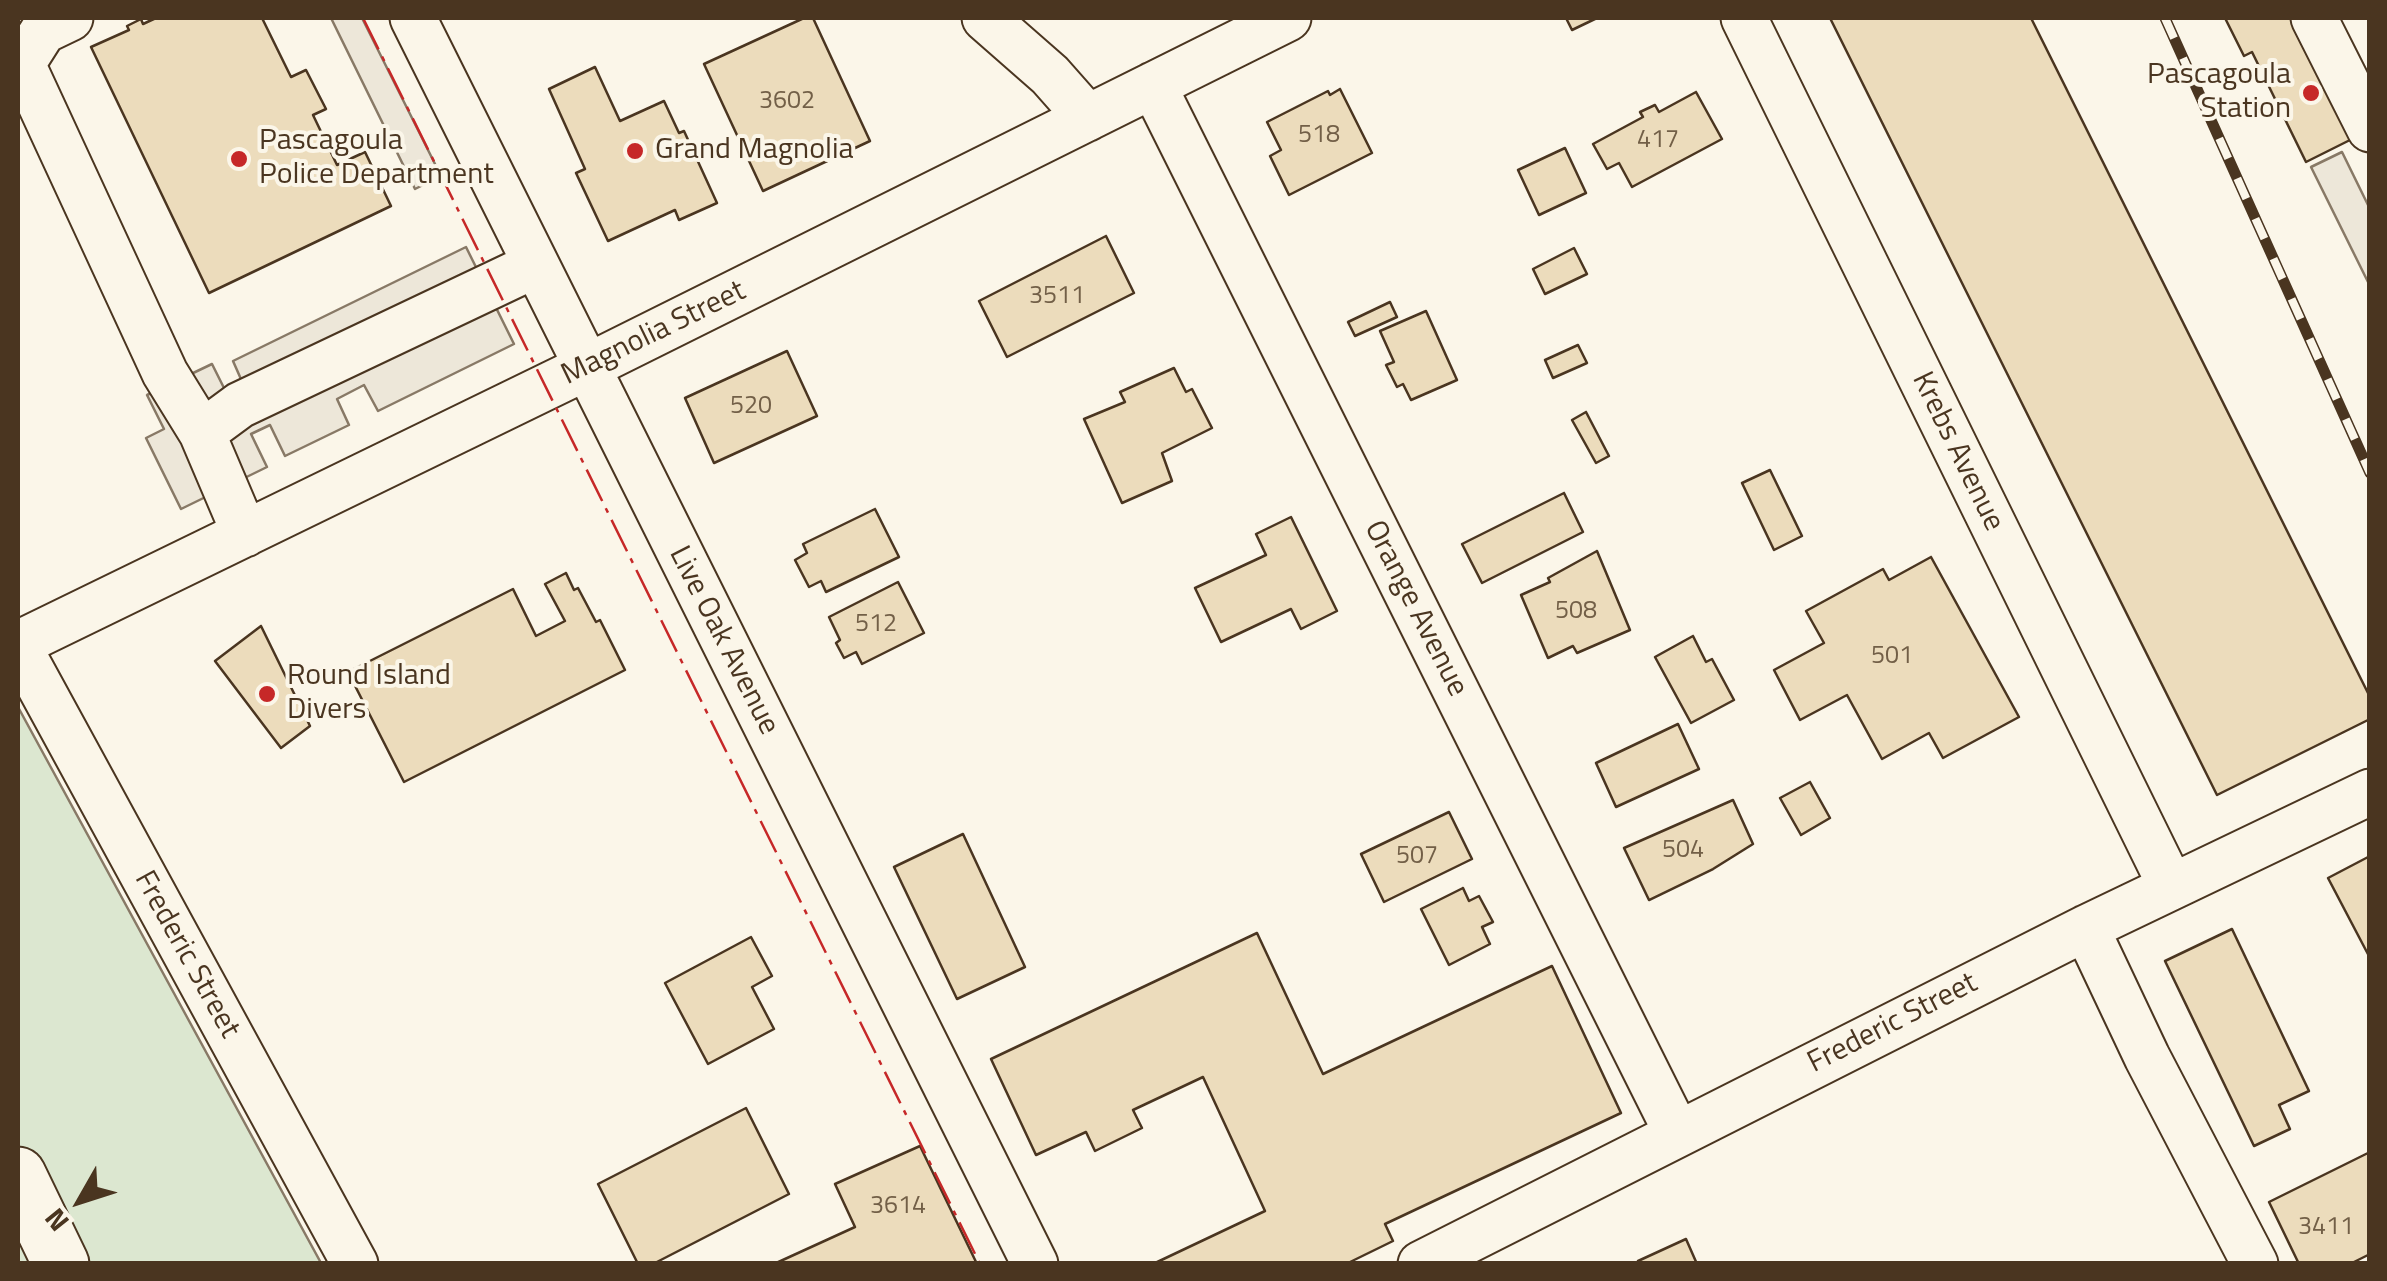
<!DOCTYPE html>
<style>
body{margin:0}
#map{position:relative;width:2387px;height:1281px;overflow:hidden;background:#fbf6e9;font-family:"Titillium Web",sans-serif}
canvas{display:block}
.frame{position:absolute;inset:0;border:20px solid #4a3520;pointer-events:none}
.north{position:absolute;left:30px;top:1151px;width:100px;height:100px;-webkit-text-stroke:8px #fbf6e9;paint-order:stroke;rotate:231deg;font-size:28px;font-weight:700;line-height:40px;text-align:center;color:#4a3520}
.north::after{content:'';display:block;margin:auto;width:35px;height:45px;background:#4a3520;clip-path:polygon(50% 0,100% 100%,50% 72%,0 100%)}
</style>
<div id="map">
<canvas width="2387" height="1281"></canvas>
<div class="frame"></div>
<div class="north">N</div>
</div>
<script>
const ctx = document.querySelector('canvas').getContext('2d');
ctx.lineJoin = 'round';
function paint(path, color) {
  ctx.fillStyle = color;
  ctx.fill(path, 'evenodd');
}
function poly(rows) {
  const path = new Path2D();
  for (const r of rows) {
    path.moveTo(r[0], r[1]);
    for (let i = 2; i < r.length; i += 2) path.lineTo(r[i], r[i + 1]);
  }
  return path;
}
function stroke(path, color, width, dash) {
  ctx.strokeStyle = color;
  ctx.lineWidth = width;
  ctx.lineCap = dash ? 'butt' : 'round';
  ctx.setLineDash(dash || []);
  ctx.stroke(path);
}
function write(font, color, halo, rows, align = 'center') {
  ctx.font = font + ' "Titillium Web",sans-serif';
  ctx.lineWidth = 8;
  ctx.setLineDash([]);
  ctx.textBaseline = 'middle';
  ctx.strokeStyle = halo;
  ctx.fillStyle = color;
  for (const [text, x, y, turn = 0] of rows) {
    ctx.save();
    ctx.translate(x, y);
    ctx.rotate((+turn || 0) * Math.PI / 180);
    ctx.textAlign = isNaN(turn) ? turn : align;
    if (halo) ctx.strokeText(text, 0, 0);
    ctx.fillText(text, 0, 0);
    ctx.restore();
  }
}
const green = poly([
 [18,707,321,1263,18,1263,18,707]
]);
const parking = poly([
 [331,18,362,18,441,176,415,189,331,18],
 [2342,152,2369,207,2369,284,2311,167,2342,152],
 [466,247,514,344,378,411,364,385,337,399,349,425,285,456,270,425,251,434,267,467,181,509,146,438,164,429,147,395,212,364,227,394,244,386,233,361,466,247]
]);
const building = poly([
 [156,18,262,18,291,77,306,70,326,109,313,115,337,165,365,152,391,206,209,293,91,47,129,30,127,26,141,19,143,24,156,18],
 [804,18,813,18,870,141,763,191,704,64,804,18],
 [1566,18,1597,18,1572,30,1566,18],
 [1830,18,2031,18,2370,697,2370,719,2217,795,1830,18],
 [2225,18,2311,18,2368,131,2306,162,2252,52,2244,56,2225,18],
 [595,67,620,121,664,101,679,133,684,131,717,203,679,220,675,210,608,241,576,173,585,169,549,89,595,67],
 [1340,89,1372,153,1289,195,1270,156,1281,150,1267,122,1328,91,1330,95,1340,89],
 [1696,92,1722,139,1632,187,1619,163,1607,169,1593,144,1643,117,1640,112,1655,105,1659,112,1696,92],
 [1565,148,1586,193,1539,215,1518,170,1565,148],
 [1106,236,1134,293,1007,357,979,301,1106,236],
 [1574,248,1587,274,1545,294,1533,269,1574,248],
 [1390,302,1397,317,1355,336,1348,322,1390,302],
 [1426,311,1457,380,1411,400,1403,384,1397,387,1386,365,1394,362,1380,331,1426,311],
 [1578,345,1587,363,1553,378,1545,360,1578,345],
 [787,351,817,416,714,463,685,398,787,351],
 [1174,368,1186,392,1192,389,1212,428,1162,453,1172,481,1122,503,1084,419,1125,402,1120,392,1174,368],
 [1586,412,1609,456,1596,463,1572,420,1586,412],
 [1770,470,1802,536,1774,550,1742,483,1770,470],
 [1564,493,1583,532,1482,583,1462,544,1564,493],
 [875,509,899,557,826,592,821,581,809,587,795,560,807,553,803,544,875,509],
 [1291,517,1337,611,1301,629,1291,609,1221,642,1195,588,1266,555,1256,534,1291,517],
 [1597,551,1630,630,1577,653,1573,646,1548,658,1521,595,1550,582,1548,578,1597,551],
 [1931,557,2019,717,1943,758,1929,733,1882,759,1847,695,1800,720,1774,670,1824,643,1806,611,1883,569,1889,580,1931,557],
 [566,573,574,590,578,588,596,622,600,620,625,670,404,782,348,672,513,589,536,636,565,621,545,584,566,573],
 [898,582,924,633,862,664,856,652,844,658,836,643,840,640,829,617,898,582],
 [261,626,310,726,281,748,215,661,261,626],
 [1693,636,1706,662,1712,659,1734,700,1691,723,1655,657,1693,636],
 [1678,724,1699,769,1616,807,1596,763,1678,724],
 [1810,782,1830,818,1801,835,1780,798,1810,782],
 [1733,800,1753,844,1713,869,1649,900,1624,848,1733,800],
 [1449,812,1472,859,1384,902,1361,854,1449,812],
 [963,834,1025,967,957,999,894,867,963,834],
 [2370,856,2370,958,2328,878,2370,856],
 [1463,888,1469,901,1479,896,1493,922,1482,927,1490,944,1449,965,1421,909,1463,888],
 [2232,929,2309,1091,2279,1105,2290,1129,2254,1146,2165,961,2232,929],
 [1257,933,1323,1074,1552,966,1621,1113,1385,1224,1393,1241,1346,1264,1153,1264,1265,1211,1203,1077,1133,1110,1142,1128,1095,1151,1086,1132,1036,1155,991,1059,1257,933],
 [751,937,772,976,752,987,774,1029,708,1064,665,983,751,937],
 [746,1108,789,1194,653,1264,638,1264,598,1184,746,1108],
 [920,1146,977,1264,774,1264,855,1227,835,1184,920,1146],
 [2370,1152,2370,1254,2350,1264,2299,1264,2269,1202,2370,1152],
 [1686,1239,1697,1264,1639,1264,1638,1261,1686,1239]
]);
const minor = poly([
 [70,18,43,31,22,64,165,373,202,433],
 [413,18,1035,1264],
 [985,18,1050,75,1088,118],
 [1744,18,2171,886],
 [2314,18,2370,129],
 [1153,85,1677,1133],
 [245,534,202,433,240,405,535,265],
 [18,644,585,368,1288,18],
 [18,646,355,1264],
 [2086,928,2147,1057,2255,1264],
 [1421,1264,2086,928,2370,792]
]);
const major = poly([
 [18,1175,61,1264]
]);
const rail = poly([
 [2165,18,2370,473]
]);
const power = poly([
 [363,18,980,1264]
]);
const markers = [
 [2311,93,10,"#c62828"],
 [635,151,10,"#c62828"],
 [239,159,10,"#c62828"],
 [267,694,10,"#c62828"]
];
const numberNames = [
 ["3602",787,102],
 ["518",1319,136],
 ["417",1658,141],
 ["3511",1057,297],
 ["520",751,407],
 ["508",1576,612],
 ["512",876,625],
 ["501",1892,657],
 ["504",1683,851],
 ["507",1417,857],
 ["3614",898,1207],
 ["3411",2326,1228]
];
const poiNames = [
 ["Pascagoula",2291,76,"right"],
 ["Station",2291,110,"right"],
 ["Pascagoula",259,142],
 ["Police Department",259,176],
 ["Grand Magnolia",655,151],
 ["Round Island",287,677],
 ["Divers",287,711]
];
const streetNames = [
 ["Magnolia Street",654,334,-26],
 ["Krebs Avenue",1957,452,64],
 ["Orange Avenue",1415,609,63],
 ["Live Oak Avenue",723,641,63],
 ["Frederic Street",186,955,61],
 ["Frederic Street",1893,1024,-27]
];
paint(green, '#dce7d0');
stroke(green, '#887966', 2.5);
paint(parking, '#ede7d9');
stroke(parking, '#887966', 2.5);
paint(building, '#ecdcbc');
stroke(building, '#4a3520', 2.5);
stroke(minor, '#4a3520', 49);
stroke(major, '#4a3520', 59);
stroke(minor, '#fbf6e9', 45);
stroke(major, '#fbf6e9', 55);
stroke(rail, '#4a3520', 11);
stroke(rail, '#fbf6e9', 8, [22]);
stroke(power, '#c62828', 2.5, [35, 8, 5, 8]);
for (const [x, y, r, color] of markers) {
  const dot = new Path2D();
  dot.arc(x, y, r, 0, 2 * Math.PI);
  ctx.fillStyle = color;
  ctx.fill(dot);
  stroke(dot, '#fbf6e9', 4);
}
write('25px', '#725f47', null, numberNames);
write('30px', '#4a3520', '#fbf6e9', poiNames, 'left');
write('30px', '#4a3520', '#fbf6e9', streetNames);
</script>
